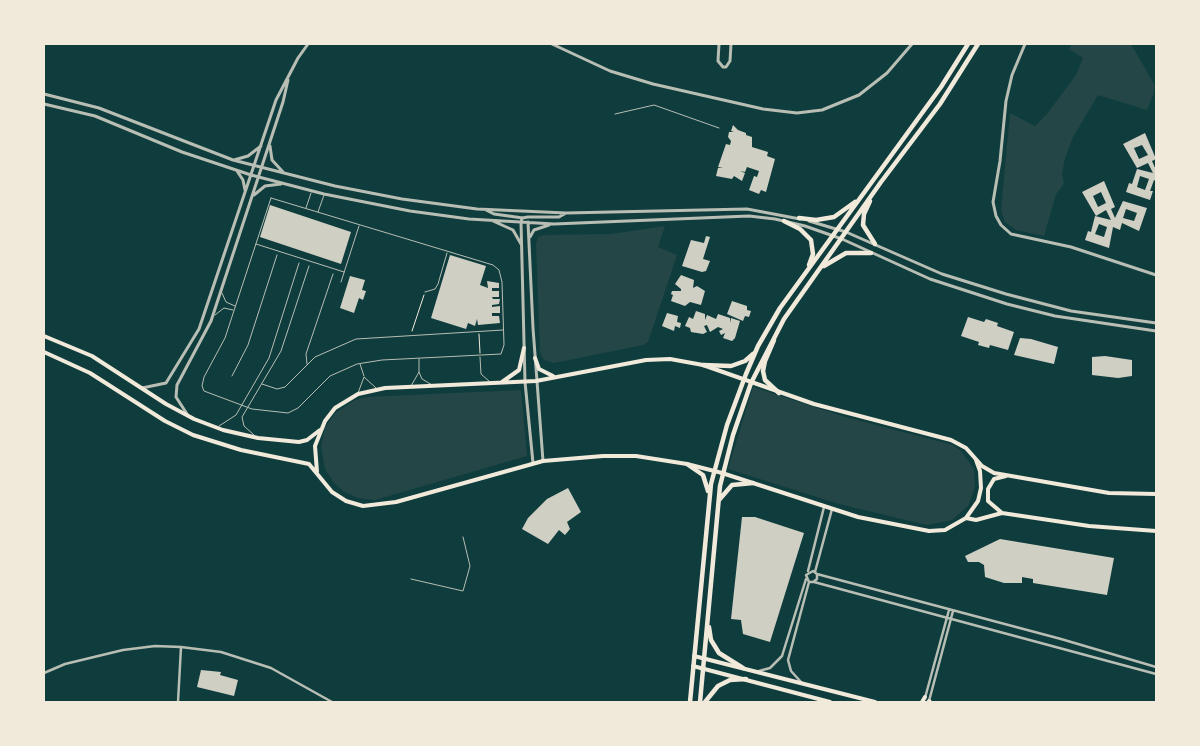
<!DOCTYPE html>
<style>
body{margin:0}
#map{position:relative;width:1200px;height:746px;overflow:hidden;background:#0f3d3e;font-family:"IBM Plex Sans",sans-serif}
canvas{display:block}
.frame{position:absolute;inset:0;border:45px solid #f1e9da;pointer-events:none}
</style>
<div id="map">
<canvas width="1200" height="746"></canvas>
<div class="frame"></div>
</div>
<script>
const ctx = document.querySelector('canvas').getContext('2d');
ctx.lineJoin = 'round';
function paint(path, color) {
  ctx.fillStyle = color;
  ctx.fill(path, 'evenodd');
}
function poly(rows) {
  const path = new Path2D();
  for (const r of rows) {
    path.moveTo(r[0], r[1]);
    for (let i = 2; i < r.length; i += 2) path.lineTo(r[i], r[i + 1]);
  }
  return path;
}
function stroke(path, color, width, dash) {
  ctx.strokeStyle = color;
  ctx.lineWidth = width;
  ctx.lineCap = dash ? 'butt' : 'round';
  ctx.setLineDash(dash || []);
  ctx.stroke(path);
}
const green = poly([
 [1072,44,1131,44,1155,86,1153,95,1147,110,1098,95,1073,137,1065,158,1062,174,1064,184,1056,194,1044,236,1016,230,1005,222,1001,211,1010,113,1035,126,1047,114,1076,75,1083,58,1069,49],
 [665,226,658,247,677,255,648,342,643,345,554,363,544,360,540,352,536,244,538,237,544,235,611,234],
 [753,387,842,416,953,445,961,451,974,469,975,487,968,506,952,520,927,525,839,504,728,469],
 [521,390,527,456,375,500,358,498,343,491,334,483,325,469,321,446,325,428,335,413,355,400,367,397]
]);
const building = poly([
 [733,125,738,130,746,133,746,135,752,137,752,147,768,152,767,156,775,159,766,192,761,190,759,194,749,190,754,176,757,177,759,171,747,167,745,172,740,171,745,173,742,181,734,176,732,179,716,176,718,168,723,168,718,167,726,144,730,145,731,141,728,137,729,132,734,132,731,131],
 [1145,133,1156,159,1152,161,1156,170,1156,181,1154,180,1150,191,1153,191,1150,200,1126,192,1129,183,1132,184,1137,169,1153,173,1148,163,1137,168,1123,144],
 [1142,145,1148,155,1139,159,1134,148],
 [1140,176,1149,179,1145,190,1137,187],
 [1104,181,1115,207,1111,209,1115,218,1123,201,1147,208,1139,231,1122,223,1120,230,1113,227,1109,248,1085,240,1088,231,1091,232,1095,216,1111,220,1106,210,1096,216,1082,192],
 [1101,192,1106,203,1098,207,1093,196],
 [1126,209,1137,213,1134,221,1123,218],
 [1099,224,1107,227,1104,237,1095,234],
 [270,205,351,232,341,264,260,237],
 [706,236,710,237,703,259,710,261,706,271,702,272,682,266,691,240,704,243],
 [450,255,486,266,480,285,488,288,487,281,499,283,499,288,492,288,492,291,499,291,499,297,492,297,493,299,500,299,499,304,492,305,492,307,500,306,500,313,492,313,492,316,499,316,500,323,478,325,477,319,475,326,468,323,466,329,431,318],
 [681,275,694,280,693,288,697,286,705,291,701,305,690,302,685,306,671,301,673,295,671,294,672,291,681,291,681,289,675,284],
 [350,276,365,280,362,290,366,291,363,300,359,298,354,313,340,308],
 [732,301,747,306,747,310,751,311,749,317,745,316,743,321,727,314],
 [696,311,705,314,705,320,707,315,716,319,718,314,730,318,730,323,731,318,740,321,735,338,732,341,723,338,725,333,721,335,719,331,723,329,718,327,710,332,707,325,704,326,707,332,703,334,691,332,690,328,685,326,689,317,693,319],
 [667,313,678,316,677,322,681,323,680,328,675,326,674,331,662,326],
 [968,317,984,322,986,319,998,323,997,326,1014,332,1008,350,990,345,989,348,978,345,979,342,961,336],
 [1020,338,1031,339,1058,347,1054,364,1014,355],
 [1105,356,1132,360,1132,376,1118,378,1092,375,1092,357],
 [568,488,581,512,567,522,570,529,565,535,559,530,548,544,522,529,528,518,547,499],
 [742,517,755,517,804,533,770,642,743,634,741,620,731,619],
 [1000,539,1114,558,1107,595,1033,583,1033,579,1022,577,1022,583,1004,583,985,577,984,565,979,562,968,562,965,556],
 [201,670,221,672,220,675,238,680,234,696,197,687]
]);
const path = poly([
 [412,331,424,295],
 [479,334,480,353]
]);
const service = poly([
 [615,114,654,105,719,128],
 [271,198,493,265,499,270,502,282,504,345,501,354,382,360,357,364,330,376,298,408,288,413,252,409,204,391,202,386,204,377,225,338,271,198],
 [306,208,311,193],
 [318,212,324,195],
 [256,244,344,272],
 [341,282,359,226],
 [425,292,435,289,438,284,447,253],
 [222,293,226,302,235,306],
 [215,315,224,308,233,310],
 [480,357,481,374,489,381],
 [419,359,419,372],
 [307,364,306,354,333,274],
 [360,364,364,376],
 [232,376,248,345,277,255],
 [262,384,277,389,285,387,315,357,356,339,503,330],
 [411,386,419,372,422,379,432,385],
 [358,393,364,377,376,388],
 [219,426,236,415,269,358,299,263],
 [254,435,244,426,242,417,281,351,309,266],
 [411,579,463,591,470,566,463,537]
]);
const minor = poly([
 [808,571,824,507],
 [815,572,832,509],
 [817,574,1061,639,1156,667],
 [814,582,1156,674],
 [759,671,770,668,782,656,806,579],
 [44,673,65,664,123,650,155,646,181,647,221,652,271,668,332,702],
 [801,682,791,671,788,660,809,582,806,575,813,571,817,574,817,579,813,582,809,582],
 [925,698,949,610],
 [929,701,953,611],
 [178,702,181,647]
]);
const tertiary = poly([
 [552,44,610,71,653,84,763,109,797,113,822,110,859,95,887,73,912,44],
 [719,44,718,61,723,67,726,67,730,61,731,44],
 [1025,44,1012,75,1006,101,1000,161,993,202,996,216,1001,225,1011,234,1071,247,1156,275],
 [44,94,99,108,233,160,335,186,402,199,477,209,566,213,747,209,800,219],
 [44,104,95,116,182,152,251,175,324,194,410,211,469,219,554,224,749,216,775,219,805,226,842,239,930,279,1007,304,1055,316,1156,331],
 [270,146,272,160,283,172],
 [234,160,248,156,261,146],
 [237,171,243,180,245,190],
 [254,195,265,186,281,184],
 [486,210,494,214,523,218],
 [493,221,513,230,521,244],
 [809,221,846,232,942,274,1006,294,1071,311,1156,323],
 [528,222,533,328,543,461],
 [530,237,534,230,549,225],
 [142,388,166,383,199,329,276,100,298,58,308,44],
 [187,414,176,397,177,385,211,321,283,102,288,80],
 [533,463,525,382,521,222,522,218,528,217,559,217,566,213]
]);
const secondary = poly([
 [44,336,92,356,166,404,194,419,223,430,258,438,299,442,307,440,320,430],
 [44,352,90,373,165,421,193,435,241,450,309,464,332,492,346,501,363,506,396,502,543,461,603,456,636,456,687,464,722,473,858,517,929,531,945,530,966,518,976,520,1002,513,1089,526,1156,531],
 [535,358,539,369,553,376],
 [502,382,519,370,524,348],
 [317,472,315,446,325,421,335,408,358,394,385,388,536,381,646,360,670,359,703,365,814,404,951,440,966,448,982,466,994,473,1109,493,1156,494],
 [1002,513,988,501,988,489,994,479,1006,476],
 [966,518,978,501,981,488,980,471,976,460],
 [694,656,875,702],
 [693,666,830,702],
 [929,701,930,702],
 [922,702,925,697]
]);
const primary = poly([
 [870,201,864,214,863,225,875,244],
 [799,218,816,220,834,217,855,202],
 [784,221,800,229,811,240,813,254,809,265],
 [824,266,846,253,871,253],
 [774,340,765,361,763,371,765,380,779,393],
 [703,365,731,366,745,361,753,354],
 [687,464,703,475,708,491],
 [719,500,732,485,753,483],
 [709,627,711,640,719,653,743,668],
 [690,702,711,484,727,425,746,374,758,346,780,308,941,87,968,44],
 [700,702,720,486,733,435,751,383,784,319,881,182,940,104,978,44],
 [705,702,718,686,730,680,746,679]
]);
paint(green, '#244646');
paint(building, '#cfcfc3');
stroke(path, '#f1e9da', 1);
stroke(service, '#b8beb3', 1);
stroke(minor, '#b8beb3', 2.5);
stroke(tertiary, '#b8beb3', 3);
stroke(secondary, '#f1e9da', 4);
stroke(primary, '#f1e9da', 4.5);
</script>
